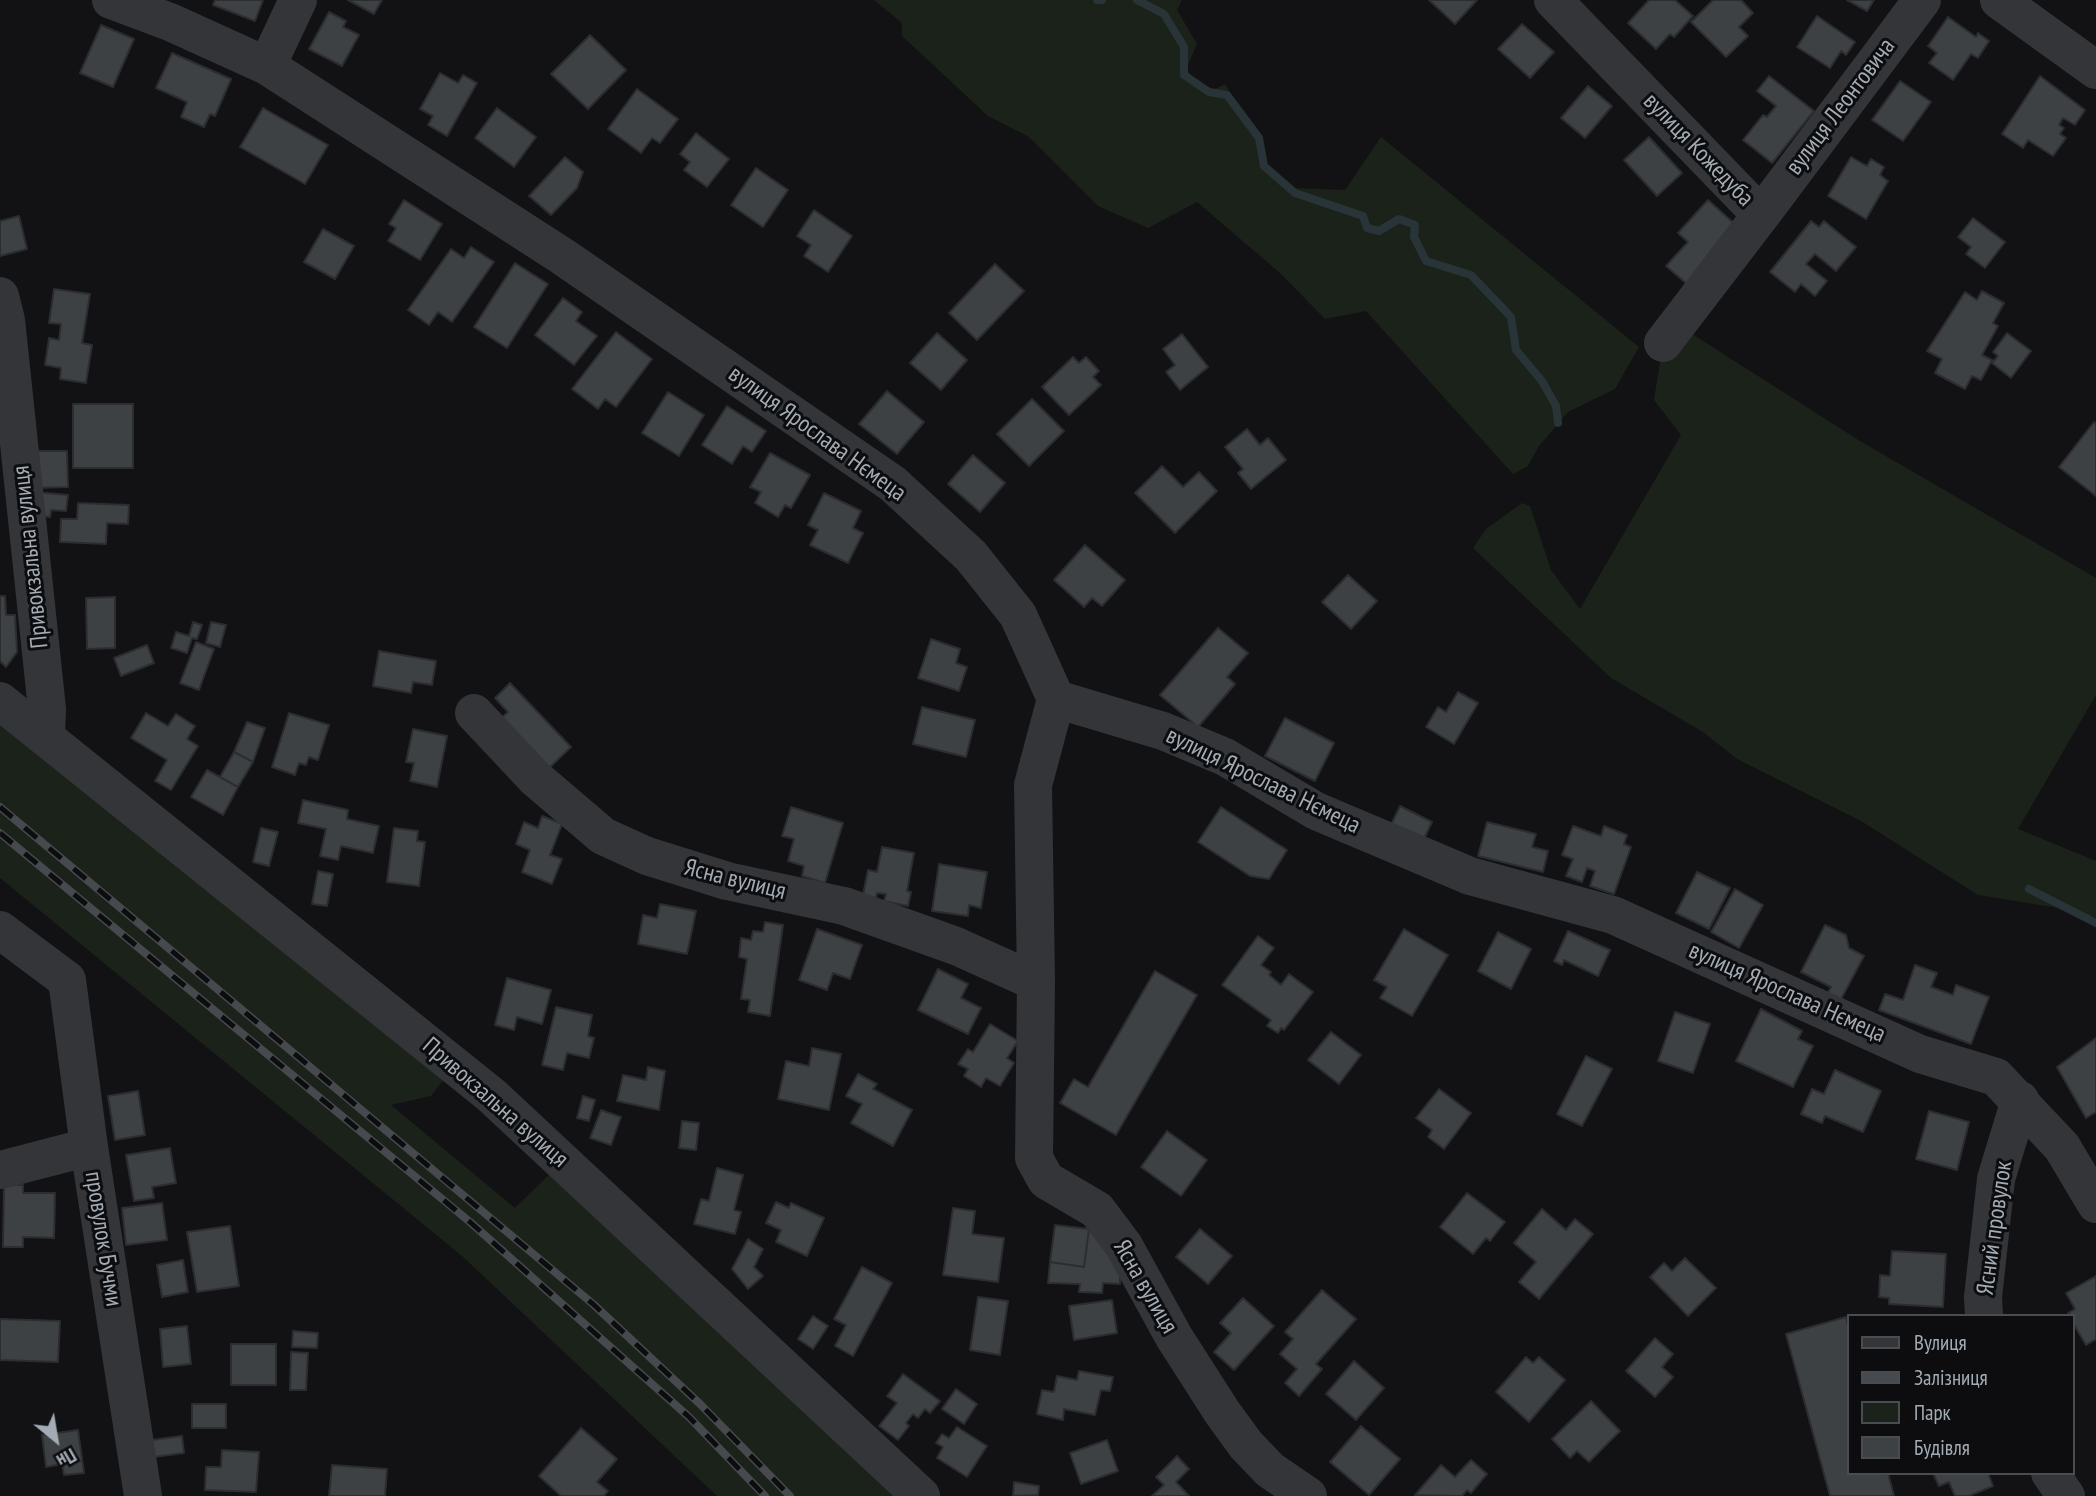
<!DOCTYPE html>
<meta charset="utf-8">
<style>
body{margin:0}
#map{position:relative;width:2096px;height:1496px;overflow:hidden;background:#121214;font-family:"PT Sans Narrow",sans-serif}
canvas{display:block}
.legend{position:absolute;left:1847px;top:1314px;width:228px;height:161px;box-sizing:border-box;background:#0d0d0f;border:2px solid #494d51;margin:0;padding:9px 12px;list-style:none;font-size:21px;color:#a3acb5}
.legend li{display:flex;align-items:center;gap:14px;height:35px}
.legend b{width:35px;border:2px solid #494d51}
.north{position:absolute;left:21px;top:1405px;width:70px;height:70px;-webkit-text-stroke:5px #0d0d0f;paint-order:stroke;rotate:150deg;font-size:19px;font-weight:700;line-height:28px;text-align:center;color:#a3acb5}
.north::after{content:'';display:block;margin:auto;width:24px;height:32px;background:#a3acb5;clip-path:polygon(50% 0,100% 100%,50% 72%,0 100%)}
</style>
<div id="map">
<canvas width="2096" height="1496"></canvas>
<ul class="legend">
<li><b style="height:9px;background:#333539"></b>Вулиця</li>
<li><b style="height:9px;background:#46494e"></b>Залізниця</li>
<li><b style="height:19px;background:#1b221a"></b>Парк</li>
<li><b style="height:19px;background:#3e4144"></b>Будівля</li>
</ul>
<div class="north">Пн</div>
</div>
<script>
const ctx = document.querySelector('canvas').getContext('2d');
ctx.lineJoin = 'round';
function paint(path, color) {
  ctx.fillStyle = color;
  ctx.fill(path, 'evenodd');
}
function poly(rows) {
  const path = new Path2D();
  for (const r of rows) {
    path.moveTo(r[0], r[1]);
    for (let i = 2; i < r.length; i += 2) path.lineTo(r[i], r[i + 1]);
  }
  return path;
}
function stroke(path, color, width, dash) {
  ctx.strokeStyle = color;
  ctx.lineWidth = width;
  ctx.lineCap = dash ? 'butt' : 'round';
  ctx.setLineDash(dash || []);
  ctx.stroke(path);
}
function write(font, color, halo, rows, align = 'center') {
  ctx.font = font + ' "PT Sans Narrow",sans-serif';
  ctx.lineWidth = 6;
  ctx.setLineDash([]);
  ctx.textBaseline = 'middle';
  ctx.strokeStyle = halo;
  ctx.fillStyle = color;
  for (const [text, x, y, turn = 0] of rows) {
    ctx.save();
    ctx.translate(x, y);
    ctx.rotate((+turn || 0) * Math.PI / 180);
    ctx.textAlign = isNaN(turn) ? turn : align;
    if (halo) ctx.strokeText(text, 0, 0);
    ctx.fillText(text, 0, 0);
    ctx.restore();
  }
}
const green = poly([
 [874,0,1182,0,1177,10,1197,44,1186,70,1209,92,1225,84,1264,147,1264,166,1294,188,1345,190,1381,137,1639,347,1615,389,1568,412,1539,446,1528,466,1513,474,1366,311,1325,319,1280,273,1197,202,1148,228,1098,206,1029,137,988,116,902,36,902,23],
 [1678,325,1860,441,2096,578,2096,695,2018,829,2096,861,2096,918,2077,911,1978,895,1861,821,1737,759,1703,732,1611,678,1473,548,1486,529,1522,503,1530,506,1551,570,1580,609,1681,435,1654,400,1663,343],
 [0,701,455,1065,431,1096,391,1105,515,1208,563,1161,921,1496,717,1496,462,1256,0,878]
]);
const stream = poly([
 [1097,0,1102,0],
 [1137,0,1164,14,1184,47,1184,75,1209,92,1227,95,1259,138,1264,166,1295,193,1363,216,1367,228,1379,231,1399,219,1415,225,1414,237,1426,261,1471,275,1511,317,1516,350,1542,381,1556,406,1558,423],
 [2029,889,2096,923]
]);
const building = poly([
 [215,0,263,0,255,21,213,5,215,0],
 [348,0,382,0,374,14,348,0],
 [1429,0,1477,0,1455,24,1429,0],
 [1649,0,1675,0,1693,16,1674,37,1670,34,1656,49,1628,23,1649,0],
 [1713,0,1741,0,1753,13,1739,27,1748,36,1726,57,1691,22,1713,0],
 [1847,0,1874,0,1867,11,1847,0],
 [329,12,346,21,343,27,359,35,342,66,309,49,329,12],
 [1817,16,1855,42,1846,55,1841,51,1830,68,1797,47,1817,16],
 [1948,17,1976,37,1978,33,1989,41,1978,58,1971,54,1953,80,1929,63,1937,53,1928,46,1948,17],
 [1522,24,1554,52,1530,78,1498,49,1522,24],
 [101,25,134,39,113,87,80,73,101,25],
 [590,35,626,70,588,109,551,74,590,35],
 [172,53,231,79,215,116,210,114,204,127,181,117,187,102,156,88,172,53],
 [440,73,458,83,463,75,477,83,447,136,428,125,433,116,420,109,440,73],
 [1769,76,1814,111,1772,163,1743,140,1763,115,1767,117,1776,106,1757,91,1769,76],
 [2040,76,2085,110,2075,125,2063,118,2059,125,2064,128,2060,134,2066,138,2053,156,2028,140,2023,148,2002,134,2040,76],
 [1900,81,1931,102,1903,141,1872,120,1900,81],
 [1588,86,1612,106,1585,138,1561,118,1588,86],
 [637,89,678,119,660,143,652,138,641,153,608,129,637,89],
 [263,108,328,145,305,184,240,147,263,108],
 [497,108,536,137,514,167,475,138,497,108],
 [696,133,729,159,707,187,684,170,690,162,680,154,696,133],
 [1649,137,1682,173,1657,196,1624,160,1649,137],
 [565,157,583,172,577,188,551,215,529,196,565,157],
 [1851,157,1867,166,1871,159,1884,167,1880,175,1888,181,1866,219,1828,196,1851,157],
 [756,168,788,190,763,227,731,205,756,168],
 [404,200,442,224,420,260,388,241,396,228,389,224,404,200],
 [1708,200,1738,227,1687,284,1666,266,1688,242,1678,233,1708,200],
 [814,210,852,236,828,272,804,256,811,245,797,236,814,210],
 [19,216,27,249,0,256,0,221,19,216],
 [1973,218,2005,242,1985,268,1966,254,1971,247,1958,237,1973,218],
 [1811,221,1819,227,1824,221,1856,247,1836,271,1815,254,1806,264,1827,281,1815,296,1801,284,1795,292,1770,272,1811,221],
 [323,229,354,246,335,279,304,262,323,229],
 [471,247,494,262,452,322,438,312,429,325,408,310,451,249,464,258,471,247],
 [515,263,548,284,507,348,474,327,515,263],
 [995,264,1024,291,977,340,949,313,995,264],
 [54,289,90,294,82,343,92,345,86,383,60,379,61,368,45,365,49,338,59,340,61,324,49,323,54,289],
 [1982,291,2004,303,1993,323,1998,326,1982,355,1992,360,1981,380,1972,376,1965,389,1935,373,1942,359,1927,351,1965,292,1977,300,1982,291],
 [563,298,582,312,576,321,597,336,574,365,535,335,563,298],
 [616,332,652,359,616,407,605,399,598,409,572,389,616,332],
 [937,333,967,360,941,390,910,363,937,333],
 [2007,333,2031,351,2011,378,1992,363,1998,356,1993,352,2007,333],
 [1182,334,1208,367,1180,390,1166,372,1175,365,1163,349,1182,334],
 [1073,357,1079,363,1086,357,1099,371,1093,377,1101,385,1069,415,1042,387,1073,357],
 [887,391,924,422,897,454,859,424,887,391],
 [668,392,704,415,679,456,642,433,668,392],
 [1032,399,1064,431,1029,466,997,434,1032,399],
 [73,404,133,404,133,468,73,468,73,404],
 [727,406,766,431,752,452,743,446,732,464,702,445,727,406],
 [2094,422,2096,424,2096,496,2059,467,2094,422],
 [1247,429,1260,445,1268,438,1286,460,1251,489,1238,473,1243,469,1225,447,1247,429],
 [33,451,67,451,68,487,33,488,33,451],
 [770,453,810,475,791,508,785,505,778,517,755,503,761,492,750,487,770,453],
 [973,455,1005,483,980,512,948,484,973,455],
 [1162,466,1183,487,1199,472,1217,491,1175,533,1135,493,1162,466],
 [34,492,68,495,66,511,51,510,50,517,35,515,34,492],
 [824,493,861,511,853,528,863,533,848,563,810,545,818,530,808,525,824,493],
 [78,503,129,505,128,524,107,523,106,544,60,542,61,519,77,519,78,503],
 [1085,545,1125,580,1102,606,1092,598,1084,607,1054,580,1085,545],
 [1348,575,1377,601,1351,629,1322,602,1348,575],
 [0,596,5,596,6,615,15,615,17,652,6,667,0,661,0,596],
 [115,597,115,648,87,649,86,598,115,597],
 [193,622,202,625,197,639,192,638,187,653,171,648,176,632,189,636,193,622],
 [211,622,226,625,220,647,206,643,211,622],
 [1218,628,1248,653,1227,677,1235,684,1198,727,1160,695,1218,628],
 [931,639,960,649,956,663,967,667,959,691,918,678,931,639],
 [196,642,214,649,199,690,180,683,196,642],
 [147,645,154,663,121,676,114,658,147,645],
 [379,651,436,661,432,685,413,682,411,693,373,686,379,651],
 [510,683,571,747,546,771,498,721,508,712,495,698,510,683],
 [1458,692,1478,703,1454,744,1426,727,1438,707,1446,712,1458,692],
 [922,707,975,720,966,757,913,744,922,707],
 [146,713,168,726,176,714,195,726,187,739,198,746,171,790,155,781,167,760,131,738,146,713],
 [289,713,329,725,318,760,309,757,306,765,299,763,295,775,272,767,289,713],
 [1285,718,1334,743,1315,781,1265,756,1285,718],
 [247,722,265,728,253,762,234,752,247,722],
 [413,729,447,736,437,787,410,781,414,763,406,762,413,729],
 [234,752,253,762,238,787,220,777,234,752],
 [207,770,238,787,223,815,191,797,207,770],
 [303,800,348,810,347,819,379,826,373,853,341,846,338,860,320,856,326,829,298,823,303,800],
 [1400,806,1432,822,1421,845,1389,829,1400,806],
 [791,807,843,823,825,883,802,876,804,866,788,861,794,839,782,836,791,807],
 [1221,807,1287,850,1269,879,1250,876,1198,842,1221,807],
 [542,816,562,824,550,855,562,859,552,884,522,872,530,850,516,844,524,822,538,828,542,816],
 [1487,822,1536,834,1532,847,1548,851,1543,872,1478,856,1487,822],
 [1573,826,1601,836,1604,826,1627,835,1624,844,1631,847,1614,894,1590,886,1595,871,1587,868,1582,882,1566,876,1573,859,1562,855,1573,826],
 [261,828,278,832,269,866,253,862,261,828],
 [394,828,418,831,417,841,425,842,419,886,387,882,394,828],
 [882,847,914,853,907,891,911,892,908,906,884,901,886,894,877,893,876,898,863,895,868,870,877,872,882,847],
 [939,864,987,872,981,908,969,905,968,916,932,911,939,864],
 [318,871,333,874,327,906,312,904,318,871],
 [1697,872,1730,888,1709,929,1676,913,1697,872],
 [1735,889,1763,905,1739,948,1711,932,1735,889],
 [660,904,696,911,687,954,638,944,643,915,657,918,660,904],
 [765,922,783,925,770,1016,748,1012,750,1000,741,999,747,959,739,957,741,938,751,940,753,931,763,932,765,922],
 [1825,925,1846,935,1849,948,1864,956,1840,1001,1827,994,1831,987,1801,972,1825,925],
 [817,929,862,945,850,979,833,973,827,990,799,980,817,929],
 [1404,929,1448,955,1412,1016,1380,998,1387,987,1374,980,1404,929],
 [1568,931,1610,950,1598,976,1564,960,1562,965,1554,961,1568,931],
 [1498,932,1531,949,1511,989,1478,971,1498,932],
 [1258,936,1274,948,1261,965,1271,972,1269,975,1281,985,1289,974,1313,992,1284,1030,1281,1028,1278,1033,1267,1026,1271,1020,1222,985,1258,936],
 [1915,965,1937,973,1931,987,1953,995,1956,985,1989,997,1971,1044,1879,1010,1885,994,1903,1000,1915,965],
 [938,969,968,984,961,998,981,1008,968,1034,918,1010,938,969],
 [1155,971,1197,995,1116,1135,1060,1103,1074,1079,1088,1087,1155,971],
 [507,978,551,990,542,1024,517,1017,514,1030,495,1025,507,978],
 [556,1007,592,1015,588,1036,594,1038,589,1058,567,1053,563,1070,542,1065,556,1007],
 [1761,1009,1802,1031,1798,1039,1813,1046,1793,1087,1736,1061,1761,1009],
 [1675,1012,1710,1024,1693,1073,1658,1061,1675,1012],
 [990,1024,1018,1041,1007,1058,1014,1063,1000,1086,986,1078,981,1087,964,1076,968,1069,958,1064,968,1049,973,1052,990,1024],
 [1331,1032,1361,1055,1339,1084,1308,1060,1331,1032],
 [2096,1038,2096,1112,2086,1118,2057,1067,2096,1038],
 [812,1048,841,1054,829,1110,778,1099,786,1061,809,1066,812,1048],
 [1586,1056,1612,1069,1582,1126,1557,1114,1586,1056],
 [648,1067,665,1071,659,1110,617,1101,623,1075,646,1080,648,1067],
 [1835,1070,1881,1091,1863,1132,1825,1116,1822,1123,1801,1114,1812,1089,1824,1094,1835,1070],
 [858,1074,877,1084,873,1089,912,1110,893,1146,851,1123,862,1104,846,1096,858,1074],
 [1439,1089,1471,1113,1444,1149,1428,1137,1432,1130,1416,1118,1439,1089],
 [138,1091,145,1135,115,1140,108,1096,138,1091],
 [583,1096,595,1100,589,1121,577,1118,583,1096],
 [601,1110,621,1117,611,1145,590,1138,601,1110],
 [1929,1111,1969,1122,1957,1170,1916,1159,1929,1111],
 [682,1121,699,1123,696,1150,679,1148,682,1121],
 [1167,1131,1207,1160,1181,1196,1141,1167,1167,1131],
 [170,1148,176,1183,152,1187,154,1198,134,1201,126,1155,170,1148],
 [717,1168,743,1175,734,1210,741,1212,735,1234,694,1224,701,1199,709,1201,717,1168],
 [4,1185,23,1185,23,1193,55,1193,54,1238,23,1237,23,1247,3,1247,4,1185],
 [1467,1193,1505,1222,1490,1241,1486,1238,1473,1254,1440,1227,1467,1193],
 [776,1202,789,1208,791,1203,824,1218,807,1256,776,1242,781,1230,766,1223,776,1202],
 [162,1203,167,1240,126,1245,122,1208,162,1203],
 [953,1208,975,1211,972,1234,1004,1238,998,1282,943,1275,953,1208],
 [1542,1209,1566,1230,1575,1219,1593,1234,1539,1299,1519,1282,1536,1262,1514,1243,1542,1209],
 [1055,1225,1089,1229,1084,1267,1050,1262,1055,1225],
 [230,1226,239,1286,197,1292,187,1232,230,1226],
 [1089,1229,1120,1269,1120,1284,1103,1283,1102,1293,1079,1292,1080,1284,1048,1283,1050,1262,1084,1267,1089,1229],
 [1200,1229,1232,1256,1208,1284,1176,1257,1200,1229],
 [748,1239,763,1249,754,1267,763,1276,748,1289,732,1269,748,1239],
 [1892,1251,1946,1254,1943,1307,1889,1304,1889,1298,1879,1297,1880,1275,1890,1276,1892,1251],
 [1685,1258,1716,1288,1688,1316,1650,1277,1664,1263,1672,1271,1685,1258],
 [183,1260,188,1292,162,1297,157,1265,183,1260],
 [862,1267,892,1283,853,1356,835,1346,846,1325,834,1319,862,1267],
 [2096,1276,2096,1339,2086,1345,2073,1323,2073,1316,2068,1313,2075,1309,2066,1293,2096,1276],
 [1322,1290,1356,1319,1316,1364,1322,1369,1299,1396,1285,1383,1297,1369,1280,1354,1293,1339,1285,1332,1322,1290],
 [978,1297,1008,1301,1000,1355,970,1350,978,1297],
 [1243,1298,1274,1326,1234,1370,1214,1352,1231,1333,1220,1323,1243,1298],
 [1112,1300,1117,1333,1074,1340,1069,1306,1112,1300],
 [813,1316,828,1326,813,1349,798,1339,813,1316],
 [1846,1317,1849,1330,1849,1473,1888,1473,1894,1496,1830,1496,1786,1334,1846,1317],
 [0,1319,60,1321,58,1362,0,1360,0,1319],
 [187,1326,191,1364,163,1367,160,1329,187,1326],
 [293,1331,318,1333,317,1348,292,1347,293,1331],
 [1655,1338,1673,1354,1662,1367,1673,1377,1655,1397,1626,1371,1655,1338],
 [231,1344,276,1344,276,1385,231,1385,231,1344],
 [291,1352,308,1353,306,1390,290,1390,291,1352],
 [1526,1357,1533,1363,1539,1357,1565,1380,1529,1422,1496,1392,1526,1357],
 [1354,1361,1384,1388,1356,1420,1326,1394,1354,1361],
 [1079,1371,1113,1377,1110,1391,1101,1390,1095,1415,1064,1409,1063,1420,1037,1414,1042,1390,1054,1392,1057,1376,1077,1380,1079,1371],
 [903,1374,940,1401,930,1413,925,1409,918,1418,913,1414,906,1423,909,1426,898,1440,879,1426,897,1403,887,1396,903,1374],
 [956,1389,977,1404,964,1424,942,1409,956,1389],
 [1591,1401,1620,1431,1589,1462,1577,1451,1570,1458,1552,1439,1591,1401],
 [192,1404,226,1404,226,1428,192,1428,192,1404],
 [1361,1426,1400,1459,1369,1495,1330,1462,1361,1426],
 [957,1427,987,1446,967,1477,937,1458,943,1447,936,1443,942,1434,949,1438,957,1427],
 [581,1428,617,1459,597,1482,608,1491,604,1496,561,1496,539,1476,581,1428],
 [78,1430,84,1473,64,1475,62,1464,46,1467,42,1435,78,1430],
 [182,1436,184,1453,154,1457,152,1440,182,1436],
 [1107,1440,1118,1471,1081,1484,1070,1453,1107,1440],
 [222,1450,259,1452,256,1492,205,1490,206,1467,221,1467,222,1450],
 [1177,1456,1189,1469,1176,1482,1189,1496,1152,1496,1164,1485,1156,1477,1177,1456],
 [1471,1460,1487,1474,1471,1493,1467,1490,1462,1496,1415,1495,1441,1465,1455,1477,1471,1460],
 [332,1465,387,1469,385,1496,329,1496,332,1465],
 [1933,1473,1988,1473,1993,1486,1969,1496,1955,1496,1949,1482,1939,1486,1933,1473],
 [1014,1482,1039,1486,1038,1495,1013,1496,1014,1482]
]);
const minor = poly([
 [111,0,170,22,267,66,562,256,893,484,971,556,1018,615,1056,699,1163,731,1225,757,1316,811,1470,876,1613,915,1920,1054,1996,1077,2062,1147,2096,1204],
 [1553,0,1761,215,1663,343],
 [1999,0,2096,70],
 [267,66,298,0],
 [1761,215,1922,0],
 [0,296,6,320,47,709,46,736],
 [1056,699,1033,785,1036,982,1034,1158,1046,1180,1097,1210,1124,1246,1174,1337,1222,1412,1246,1445,1270,1470,1308,1496],
 [0,701,491,1095,921,1496],
 [474,713,535,778,603,836,647,856,727,881,844,906,956,946,1036,982],
 [0,930,67,980,89,1147,143,1496],
 [0,1170,89,1147],
 [1984,1316,1983,1297,1996,1179,2020,1100],
 [2050,1473,2066,1496]
]);
const rail = poly([
 [0,807,593,1304,700,1404,790,1496],
 [0,833,470,1222,689,1417,765,1496]
]);
const streetNames = [
 ["вулиця Леонтовича",1841,107,-53],
 ["вулиця Кожедуба",1698,150,46],
 ["вулиця Ярослава Нємеца",817,434,36],
 ["Привокзальна вулиця",31,557,-96],
 ["вулиця Ярослава Нємеца",1263,781,26],
 ["Ясна вулиця",735,880,14],
 ["вулиця Ярослава Нємеца",1787,993,24],
 ["Привокзальна вулиця",495,1103,41],
 ["Ясний провулок",1995,1228,-82],
 ["провулок Бучми",103,1239,81],
 ["Ясна вулиця",1145,1287,60]
];
paint(green, '#1b221a');
stroke(stream, '#283438', 8);
paint(building, '#3e4144');
stroke(building, '#2c2d30', 2);
stroke(minor, '#333539', 38);
stroke(rail, '#46494e', 8);
stroke(rail, '#0d0d0f', 5, [16]);
write('24px', '#a3acb5', '#0d0d0f', streetNames);
</script>
